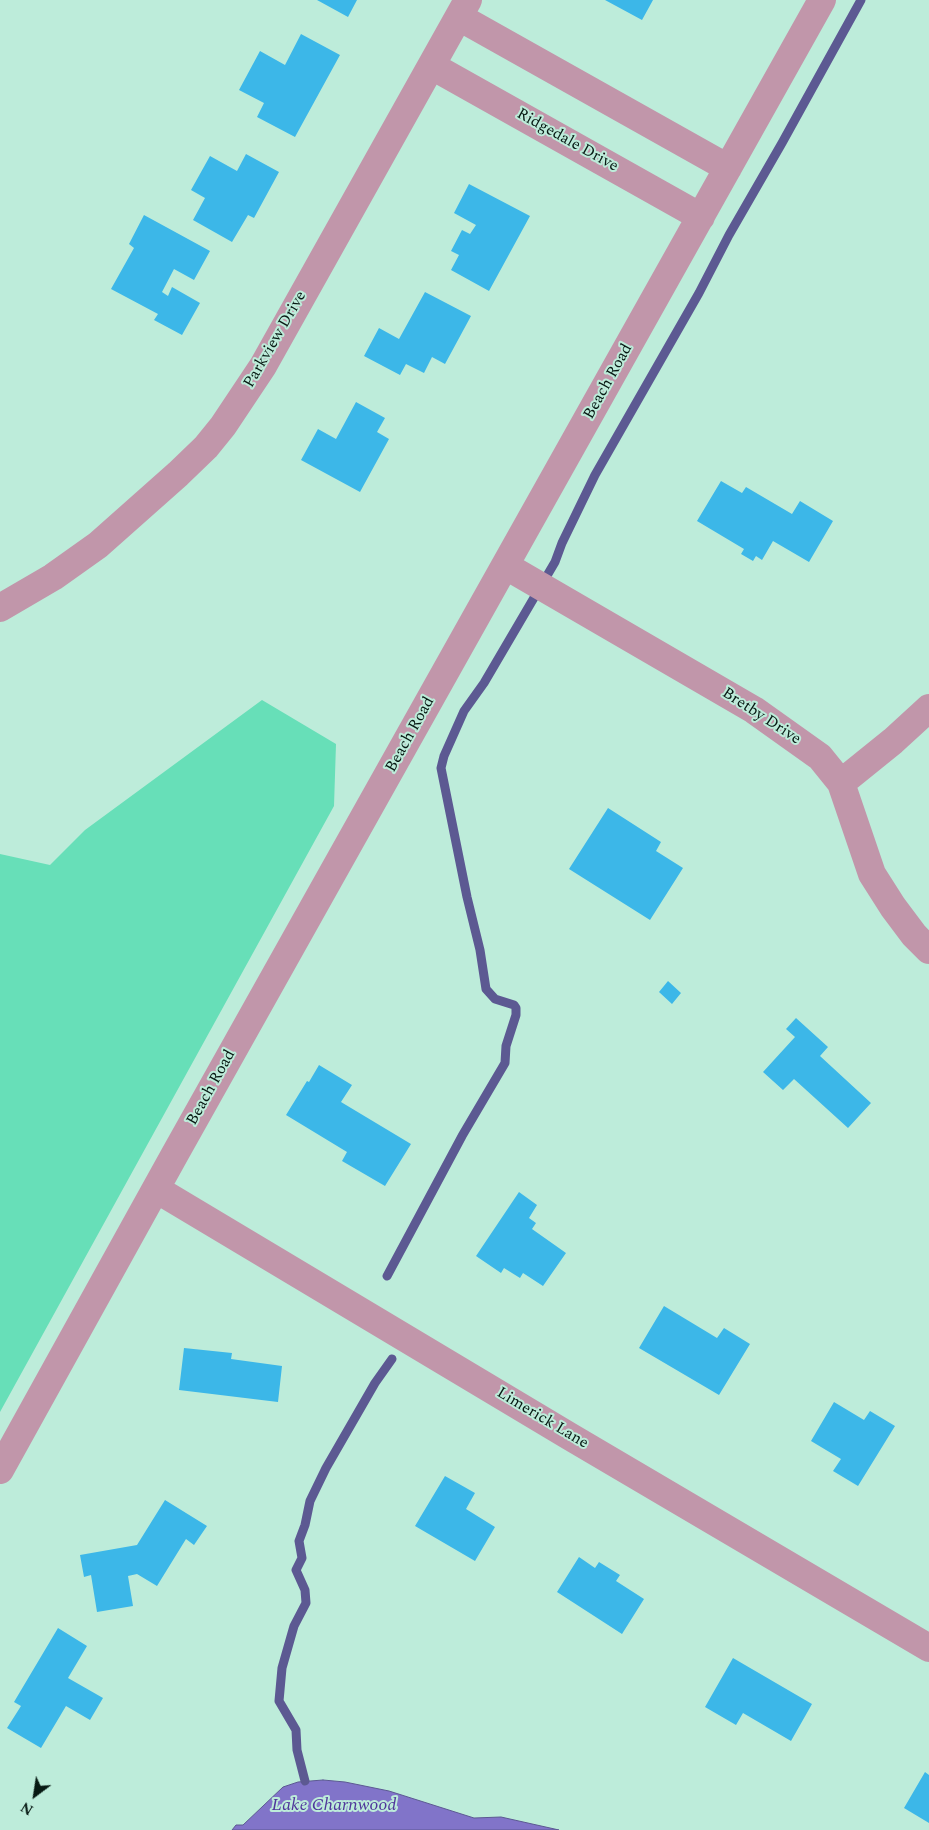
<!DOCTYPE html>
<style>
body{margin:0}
#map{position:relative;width:929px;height:1830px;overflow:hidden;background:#bdecda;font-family:Spectral,serif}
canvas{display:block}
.north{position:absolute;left:10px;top:1770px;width:50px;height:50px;-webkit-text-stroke:4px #bdecda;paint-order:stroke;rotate:211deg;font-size:14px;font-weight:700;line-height:20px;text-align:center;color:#071913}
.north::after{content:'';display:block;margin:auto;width:18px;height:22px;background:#071913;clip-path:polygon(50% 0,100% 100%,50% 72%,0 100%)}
</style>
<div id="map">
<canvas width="929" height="1830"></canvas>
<div class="north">N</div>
</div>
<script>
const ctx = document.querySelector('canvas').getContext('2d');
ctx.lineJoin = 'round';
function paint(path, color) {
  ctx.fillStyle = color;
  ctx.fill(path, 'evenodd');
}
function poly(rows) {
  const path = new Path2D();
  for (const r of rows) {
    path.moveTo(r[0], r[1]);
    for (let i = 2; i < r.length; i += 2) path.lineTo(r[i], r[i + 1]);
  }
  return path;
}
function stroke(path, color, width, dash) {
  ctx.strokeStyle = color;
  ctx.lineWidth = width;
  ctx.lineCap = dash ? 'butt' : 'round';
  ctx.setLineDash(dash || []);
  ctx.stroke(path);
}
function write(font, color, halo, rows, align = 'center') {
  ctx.font = font + ' Spectral,serif';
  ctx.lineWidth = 4;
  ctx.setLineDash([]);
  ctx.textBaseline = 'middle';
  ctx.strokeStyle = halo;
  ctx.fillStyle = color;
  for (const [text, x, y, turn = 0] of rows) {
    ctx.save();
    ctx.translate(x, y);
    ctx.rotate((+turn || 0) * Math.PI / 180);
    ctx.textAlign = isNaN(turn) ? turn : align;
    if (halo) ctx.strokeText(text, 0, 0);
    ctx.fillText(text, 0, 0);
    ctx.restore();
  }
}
const green = poly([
 [262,700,336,744,334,806,0,1412,0,854,50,865,85,830]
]);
const water = poly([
 [323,1780,345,1782,389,1791,474,1818,501,1817,559,1830,232,1830,236,1825,243,1825,283,1787,298,1782,323,1780]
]);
const stream = poly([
 [387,1276,462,1136,505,1063,506,1046,516,1015,516,1008,514,1005,495,999,486,989,480,950,467,897,441,768,444,756,464,711,484,683,555,562,562,543,595,475,699,293,729,235,782,143,861,0],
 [305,1781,297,1750,296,1730,279,1701,282,1668,294,1626,306,1603,305,1590,296,1570,302,1558,299,1541,305,1525,310,1501,326,1468,375,1383,392,1359]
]);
const building = poly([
 [317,0,357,0,348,17],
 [605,0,653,0,642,20],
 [301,34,340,55,295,137,257,117,264,103,239,90,260,51,285,65],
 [246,154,279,172,254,218,248,215,232,242,193,220,205,198,191,190,210,156,237,171],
 [469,184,530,216,489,291,451,270,459,255,451,251,462,230,470,234,476,225,454,213],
 [144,215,210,251,194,280,174,269,162,292,168,296,172,287,200,303,182,335,154,320,158,314,111,289,134,248,129,244],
 [425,292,471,316,445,364,432,357,424,373,406,364,400,375,364,356,379,328,399,339],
 [356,402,385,418,377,432,389,439,360,492,301,460,318,429,336,439],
 [721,481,742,493,746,487,792,514,800,501,833,521,809,562,773,541,762,560,756,556,753,561,741,554,744,549,697,521],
 [608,808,661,842,656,851,683,868,650,920,569,869],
 [668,981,681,993,672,1004,659,992],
 [796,1018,828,1047,820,1056,871,1103,848,1128,794,1079,783,1090,763,1072,795,1037,786,1029],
 [319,1065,352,1085,341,1102,411,1144,385,1186,342,1161,347,1152,286,1115,307,1081,309,1082],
 [519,1192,537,1205,529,1218,536,1223,532,1229,566,1253,543,1286,523,1273,520,1278,504,1268,501,1273,476,1256],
 [664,1306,717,1338,724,1328,750,1344,719,1395,639,1348],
 [184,1348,232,1353,231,1359,282,1366,278,1402,179,1390],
 [834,1402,864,1420,870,1411,895,1426,858,1486,833,1471,841,1459,811,1441],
 [445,1476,475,1493,466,1509,495,1527,475,1561,415,1526],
 [165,1500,207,1526,194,1545,186,1539,157,1586,137,1574,128,1576,133,1606,97,1612,91,1575,84,1577,80,1555,137,1545],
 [579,1557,595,1568,599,1562,620,1575,616,1581,644,1599,622,1634,557,1592],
 [58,1628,87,1646,68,1678,103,1698,90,1720,66,1706,41,1748,7,1728,21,1706,14,1702],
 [733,1658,812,1704,791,1741,743,1713,736,1725,705,1707],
 [925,1772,929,1775,929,1823,904,1808]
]);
const minor = poly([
 [459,17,728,168],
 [432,66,701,217],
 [506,566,754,710,820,757,841,783,872,874,893,907,914,935,929,950],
 [0,608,53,577,98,545,178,474,206,447,223,426,263,366,468,0],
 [841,783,893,741,929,708],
 [156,1189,569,1436,929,1648],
 [0,1470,175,1154,822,0]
]);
const streetNames = [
 ["Ridgedale Drive",567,141,29],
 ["Parkview Drive",276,340,-60],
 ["Beach Road",609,382,-61],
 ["Bretby Drive",761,717,33],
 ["Beach Road",411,735,-61],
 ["Beach Road",212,1088,-61],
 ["Limerick Lane",542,1419,31]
];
const waterNames = [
 ["Lake Charnwood",334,1806]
];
paint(green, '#67dfb8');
paint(water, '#8174c9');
stroke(water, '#5c5992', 1);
stroke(stream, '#5c5992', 9);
paint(building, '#3cb7e8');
stroke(minor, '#c196aa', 28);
write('16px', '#071913', '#bdecda', streetNames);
write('italic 18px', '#4f369b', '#bdecda', waterNames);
</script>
